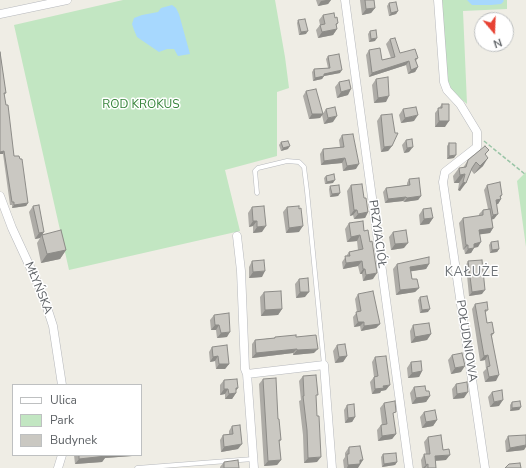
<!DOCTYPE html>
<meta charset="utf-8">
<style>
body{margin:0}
#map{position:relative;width:526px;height:468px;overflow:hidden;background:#efede5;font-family:"Nunito Sans",sans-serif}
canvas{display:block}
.legend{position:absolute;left:12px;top:384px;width:130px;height:72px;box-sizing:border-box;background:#fff;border:1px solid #bec0c1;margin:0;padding:5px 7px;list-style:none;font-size:12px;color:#5d6165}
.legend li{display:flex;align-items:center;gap:8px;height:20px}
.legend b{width:20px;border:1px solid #bec0c1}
.north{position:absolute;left:474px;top:12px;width:40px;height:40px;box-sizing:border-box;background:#fff;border:1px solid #bec0c1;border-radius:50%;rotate:161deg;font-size:11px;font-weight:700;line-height:16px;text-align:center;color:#5d6165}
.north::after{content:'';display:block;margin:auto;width:14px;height:18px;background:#e74233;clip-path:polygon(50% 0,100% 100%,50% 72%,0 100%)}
</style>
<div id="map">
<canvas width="526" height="468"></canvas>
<ul class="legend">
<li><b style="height:5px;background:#fff"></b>Ulica</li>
<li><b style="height:11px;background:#c2e6c2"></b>Park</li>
<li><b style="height:11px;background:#cac8c2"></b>Budynek</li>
</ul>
<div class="north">N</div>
</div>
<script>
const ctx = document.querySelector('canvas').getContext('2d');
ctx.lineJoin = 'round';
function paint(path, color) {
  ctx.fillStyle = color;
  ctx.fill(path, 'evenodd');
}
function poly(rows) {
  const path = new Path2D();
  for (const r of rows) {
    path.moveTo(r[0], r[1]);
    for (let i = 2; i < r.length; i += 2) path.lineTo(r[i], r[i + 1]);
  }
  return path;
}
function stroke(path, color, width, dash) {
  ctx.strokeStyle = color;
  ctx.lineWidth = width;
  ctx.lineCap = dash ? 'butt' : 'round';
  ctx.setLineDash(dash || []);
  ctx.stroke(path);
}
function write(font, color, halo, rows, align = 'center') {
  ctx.font = font + ' "Nunito Sans",sans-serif';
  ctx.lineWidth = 3;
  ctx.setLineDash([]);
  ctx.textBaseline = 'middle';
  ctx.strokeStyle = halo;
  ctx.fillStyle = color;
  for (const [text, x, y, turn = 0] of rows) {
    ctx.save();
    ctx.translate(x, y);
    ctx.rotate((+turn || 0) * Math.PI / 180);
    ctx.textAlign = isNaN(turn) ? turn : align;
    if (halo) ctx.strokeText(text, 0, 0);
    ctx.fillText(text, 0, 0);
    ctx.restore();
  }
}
const green = poly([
 [123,0,275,0,285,57,289,88,277,92,277,156,225,170,240,231,69,270,14,25],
 [442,0,507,0,507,9,463,11,467,104,452,91,447,79],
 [526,172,526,247,517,181]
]);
const water = poly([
 [467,0,503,0,504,1,501,4,491,5,472,5],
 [172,5,176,8,179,14,190,54,178,56,174,49,167,49,159,52,137,37,134,30,132,24,134,18,142,15,158,12,161,8]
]);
const path = poly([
 [484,141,526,175]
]);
const lane = poly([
 [257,193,255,171,258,168,287,161,299,162,304,167,307,191,324,365],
 [137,468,253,459]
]);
const street = poly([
 [345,0,409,468],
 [438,0,444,82,447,90,460,104,477,132,477,147,445,172,443,182,485,468],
 [0,14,67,0],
 [0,196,12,228,43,295,53,326,62,385],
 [237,236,241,271,245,369,247,374,254,468],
 [247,374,324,365,332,468],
 [58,468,62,455]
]);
const wall = poly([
 [316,0,331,0,328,4,318,6],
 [360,0,374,0,375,8,371,13,362,15],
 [389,3,398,11,396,14,389,16,387,6],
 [323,15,335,18,338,23,336,26,337,29,333,35,318,38,316,30,320,25,319,20],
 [298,20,306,34,299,35,297,23],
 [370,31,375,41,369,42,368,34],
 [390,39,400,53,418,58,416,61,418,67,415,72,408,74,406,65,369,77,366,55,369,50,382,60,391,58,386,44],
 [0,52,6,93,4,95,6,105,14,156,28,203,26,206,12,208,12,205,10,205,3,154,0,154],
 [328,56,340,73,324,76,322,79,313,81,312,72,314,69,328,68,326,59],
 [376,79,386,102,374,103,372,85],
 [339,82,348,95,337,98,335,87],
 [306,91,323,114,320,118,309,119,303,96],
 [442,104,445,127,435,127,435,113],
 [326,109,333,122,324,124,322,115],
 [403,109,414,121,401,123,399,115],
 [381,115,392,146,388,151,381,152,377,121],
 [342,135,356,169,343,171,342,163,321,165,320,154,323,149,340,147,339,140],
 [406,140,409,152,404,153,402,145],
 [281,142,288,149,281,151,279,145],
 [449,143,454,158,447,159,447,146],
 [489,150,485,155,483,166,474,174,471,170,460,191,458,190,459,183,454,183,453,176,459,168,463,168,468,160],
 [326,176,333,183,325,184,324,178],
 [409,179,421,196,418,200,404,202,403,201,385,203,383,192,386,188,407,185,407,183],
 [351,185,364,198,368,212,365,218,354,219,353,215,350,216,347,191],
 [487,185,501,197,501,199,498,204,496,204,494,219,492,219,493,228,490,233,480,234,478,247,474,248,471,253,465,254,464,249,463,250,459,223,463,218,479,216,479,214,483,210,488,209,484,190],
 [330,186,340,193,338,196,330,197,329,189],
 [33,206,43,234,66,250,60,259,41,263,37,243,40,238,35,239,29,212],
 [252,207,262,232,253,233,253,226,249,227,248,213],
 [287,207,299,232,286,233,283,212],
 [423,209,433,218,429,224,420,225,419,215],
 [349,223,364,231,373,279,363,281,362,274,360,274,358,266,343,269,342,262,349,252,358,250,357,241,347,242,345,229],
 [393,232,404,248,391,250,389,237],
 [491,242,499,249,497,252,490,253,489,245],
 [252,261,262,277,249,278,249,267],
 [468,261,482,294,469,296,466,265],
 [397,264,429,264,426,269,411,271,412,279,419,288,415,292,396,295,393,269],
 [299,279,305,297,296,298,295,284],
 [264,292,282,309,278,315,261,316,260,297],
 [358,294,380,324,376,328,361,331,360,326,354,327,353,317,357,312,355,299],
 [420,297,428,312,420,313,418,300],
 [475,304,488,310,485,313,487,323,494,333,492,336,496,381,485,382,483,372,486,369,485,360,480,361,472,309],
 [214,315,227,337,217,338,216,330,211,330,210,320],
 [413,325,431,334,427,340,411,343,410,331],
 [275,337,296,337,314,353,293,355,293,353,252,358,252,344,255,340,274,338],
 [337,345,347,356,343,362,335,363,333,351],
 [212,347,229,364,225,369,216,369,215,361,210,362,209,352],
 [452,355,461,372,451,374,448,360],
 [375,357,386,390,381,391,380,393,372,394,370,382,374,377,372,362],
 [411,362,422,371,419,377,408,378,407,368],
 [303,376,316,397,317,462,304,463,303,435,299,401,301,400,299,381],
 [263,379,278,419,281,440,279,442,281,460,277,465,264,466,259,384],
 [224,380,236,391,236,393,232,399,225,399,225,394,220,395,220,385],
 [456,384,464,398,453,399,452,389],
 [414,387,426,391,430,396,426,402,412,404,410,393],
 [492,392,499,406,490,407,488,397],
 [512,402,521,407,519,410,510,411,510,405],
 [384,403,393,416,396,434,392,439,378,441,377,430,381,425,382,425,380,408],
 [347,405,355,417,352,422,345,423,344,410],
 [424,412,437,420,433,426,422,428,420,417],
 [232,426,238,449,221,452,220,440,223,435,229,434,229,431],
 [508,436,524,450,506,452,505,441],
 [428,437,443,450,446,460,435,461,436,468,422,468,421,460,424,454,426,454,424,442],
 [349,447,357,468,344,468,343,460,345,457,345,453],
 [383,454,397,462,395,465,382,467,381,457],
 [74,455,133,455,132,456,105,458,102,462,75,464],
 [224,462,239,468,220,468,220,467]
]);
const shadedWall = poly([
 [326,0,331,0,328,4,318,6,321,1],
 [375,8,371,13,362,15,366,9],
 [398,11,396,14,389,16,391,13],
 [337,29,333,35,318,38,322,32],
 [308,31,306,34,299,35,301,32],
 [377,38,375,41,369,42,371,39],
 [409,61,406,65,369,77,372,73],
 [418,67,415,72,408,74,411,70],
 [342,70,340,73,324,76,322,79,313,81,315,78,324,74],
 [351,89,348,95,337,98,341,92],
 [389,96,386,102,374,103,378,98],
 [312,114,323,114,320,118,309,119],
 [418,115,414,121,401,123,405,118],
 [337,116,333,122,324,124,328,118],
 [439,121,449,121,445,127,435,127],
 [290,146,288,149,281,151,283,148],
 [392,146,388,151,381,152,384,147],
 [413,147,409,152,404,153,407,148],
 [4,151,3,154,0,154,0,152],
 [456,155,454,158,447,159,449,156],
 [345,158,342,163,321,165,324,161],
 [488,158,483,166,474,174,480,166],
 [359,164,356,169,343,171,347,166],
 [465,174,459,183,454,183,460,175],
 [335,180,333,183,325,184,327,182],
 [463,182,466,183,460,191,458,190],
 [340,193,338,196,330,197,332,194],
 [502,195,499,200,501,199,498,204,493,205,500,196],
 [421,196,418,200,404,202,407,198],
 [406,197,403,201,385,203,388,199],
 [28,203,26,206,12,208,14,205],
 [354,210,357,210,353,215,350,216],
 [368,212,365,218,354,219,358,214],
 [498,214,494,219,490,220,493,215],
 [433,218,429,224,420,225,424,219],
 [253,221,257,221,253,226,249,227],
 [266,226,262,232,253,233,257,227],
 [303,226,299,232,286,233,289,228],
 [493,228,490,233,476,235,479,230],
 [44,232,40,238,35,239,39,233],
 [360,235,357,241,347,242,351,237],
 [481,242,478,247,470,248,474,244],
 [408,243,404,248,391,250,395,244],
 [466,245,468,245,463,250],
 [474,248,471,253,465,254,468,249],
 [499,249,497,252,490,253,492,250],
 [66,250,60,259,41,263,47,254],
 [362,261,358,266,343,269,346,263],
 [429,264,426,269,407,272,410,267],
 [363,269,365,269,362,274,360,274],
 [265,271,262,277,249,278,253,272],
 [377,273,373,279,363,281,366,275],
 [419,288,415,292,396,295,400,290],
 [485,290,482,294,469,296,472,292],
 [300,292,309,292,305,297,296,298],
 [282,309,278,315,261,316,265,310],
 [430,309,428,312,420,313,422,310],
 [358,322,364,322,360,326,354,327],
 [380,324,376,328,361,331,364,326],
 [215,325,219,325,216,330,211,330],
 [230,332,227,337,217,338,221,333],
 [431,334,427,340,411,343,415,337],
 [297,349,293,353,252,358,256,353],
 [318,349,314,353,293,355,297,350],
 [488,355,485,360,480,361,484,356],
 [218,356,215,361,210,362,213,357],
 [347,356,343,362,335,363,339,357],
 [219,364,229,364,225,369,216,369],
 [465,366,461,372,451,374,455,368],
 [422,371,419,377,408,378,412,373],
 [499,375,496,381,485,382,489,377],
 [390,385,386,390,381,391,380,393,372,394,375,389,383,386],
 [236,388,238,388,234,393,236,393,232,399,225,399,229,394],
 [224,389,228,389,225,394,220,395],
 [468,392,464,398,453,399,457,394],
 [430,396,426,402,412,404,416,398],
 [503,400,499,406,490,407,494,402],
 [521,407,519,410,510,411,512,408],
 [355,417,352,422,345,423,348,418],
 [437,420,433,426,422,428,426,422],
 [396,434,392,439,378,441,382,436],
 [242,444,238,449,221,452,224,447],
 [526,445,526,447,524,450,506,452,510,448],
 [105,455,133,455,132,456,105,458,102,462,75,464,79,459],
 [450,455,446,460,431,461,435,456],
 [321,457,317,462,304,463,308,458],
 [281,460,277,465,264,466,268,461],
 [360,460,363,460,358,468,347,468,348,465],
 [397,462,395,465,382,467,384,464],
 [428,464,425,468,423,468,426,465]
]);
const building = poly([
 [365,0,374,0,375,8,366,9,365,0],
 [396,2,398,11,391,13,389,3,396,2],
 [334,13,335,18,337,17,338,23,336,24,337,29,322,32,320,25,325,24,323,15,334,13],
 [305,19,308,31,301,32,298,20,305,19],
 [376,30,377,38,371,39,370,31,376,30],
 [395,38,400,53,415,49,418,58,415,59,418,67,411,70,409,61,372,73,369,50,380,48,382,60,395,57,390,39,395,38],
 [0,52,6,93,4,93,6,105,8,105,14,156,19,156,20,159,22,159,28,203,14,205,14,202,12,202,4,151,0,152,0,52],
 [339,54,342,70,324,74,324,76,315,78,314,69,330,68,328,56,339,54],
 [388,77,389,96,378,98,376,79,388,77],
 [349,80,351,89,341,92,339,82,349,80],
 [316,89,323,114,312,114,306,91,316,89],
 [442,104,449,104,449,121,439,121,438,108,442,108,442,104],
 [335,107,337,116,328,118,326,109,335,107],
 [416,107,418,115,405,118,403,109,416,107],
 [392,114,395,133,398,133,392,146,384,147,381,115,392,114],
 [353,134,359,164,347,166,345,158,324,161,323,149,344,147,342,135,353,134],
 [412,139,413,147,407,148,406,140,412,139],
 [288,141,290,146,283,148,281,142,288,141],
 [449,143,456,143,456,155,449,156,449,143],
 [485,146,489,150,485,154,488,158,480,166,476,162,472,168,466,183,463,182,465,174,460,175,459,168,466,167,468,160,485,146],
 [334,174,335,180,327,182,326,176,334,174],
 [419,178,421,196,407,198,406,197,388,199,386,188,410,185,409,179,419,178],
 [500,182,502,195,500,196,501,199,496,200,498,214,493,215,487,185,500,182],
 [362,184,364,198,366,198,368,212,358,214,357,210,354,210,351,185,362,184],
 [339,185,340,193,332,194,330,186,339,185],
 [39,205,44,232,39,233,33,206,39,205],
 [264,206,266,226,257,227,257,221,253,221,252,207,264,206],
 [299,206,299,209,301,208,303,226,289,228,287,207,299,206],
 [431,208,433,218,424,219,423,209,431,208],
 [490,209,493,228,479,230,481,242,474,244,474,248,468,249,468,245,466,245,463,218,483,215,483,210,490,209],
 [363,221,364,231,368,230,370,242,372,241,377,273,366,275,365,269,363,269,362,261,346,263,345,256,350,256,349,252,363,249,360,235,351,237,349,223,363,221],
 [61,230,66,250,47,254,42,235,61,230],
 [406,230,408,243,395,244,393,232,406,230],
 [498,241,499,249,492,250,491,242,498,241],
 [429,257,429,264,410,267,412,279,417,279,419,288,400,290,397,264,429,257],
 [264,260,265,271,253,272,252,261,264,260],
 [482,260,485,290,472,292,468,261,482,260],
 [308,278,309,292,300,292,299,279,308,278],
 [281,291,282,309,265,310,264,292,281,291],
 [373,291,380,324,364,326,364,322,358,322,356,312,361,311,358,294,373,291],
 [427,296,430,309,422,310,420,297,427,296],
 [487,302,488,310,485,310,487,323,492,322,494,333,491,334,499,375,489,377,487,367,490,366,488,355,484,356,475,304,487,302],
 [229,313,230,332,221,333,219,325,215,325,214,315,229,313],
 [429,323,431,334,415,337,413,325,429,323],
 [296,335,296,337,316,335,318,349,297,350,297,349,256,353,255,340,275,338,275,337,296,335],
 [345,344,347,356,339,357,337,345,345,344],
 [227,345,229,364,219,364,218,356,213,357,212,347,227,345],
 [462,353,465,366,455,368,452,355,462,353],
 [386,356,390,385,383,386,384,388,375,389,374,377,378,376,375,357,386,356],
 [421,361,422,371,412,373,411,362,421,361],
 [316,375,318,395,316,395,317,416,319,416,321,457,308,458,307,430,303,396,304,396,303,376,316,375],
 [276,378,278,419,279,419,281,440,279,440,281,460,268,461,263,379,276,378],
 [237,379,238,388,236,388,236,393,229,394,228,389,224,389,224,380,237,379],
 [467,382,468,392,457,394,456,384,467,382],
 [425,386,426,391,429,391,430,396,416,398,414,387,425,386],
 [502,390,503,400,494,402,492,392,502,390],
 [395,401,396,412,393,413,396,434,382,436,381,425,387,424,384,403,395,401],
 [520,401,521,407,512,408,512,402,520,401],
 [354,404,355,417,348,418,347,405,354,404],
 [435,410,437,420,426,422,424,412,435,410],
 [240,425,242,444,224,447,223,435,233,434,232,426,240,425],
 [441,435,443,450,449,449,450,455,435,456,436,468,428,468,428,464,426,465,424,454,430,454,428,437,441,435],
 [526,435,526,445,510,448,508,436,526,435],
 [360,446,363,460,360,460,360,464,348,465,347,454,349,454,349,447,360,446],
 [396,453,397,462,384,464,383,454,396,453],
 [79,455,106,455,106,456,79,459,79,455],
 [238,460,239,468,224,468,224,462,238,460],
 [520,463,521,468,505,468,509,464,520,463]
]);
const parkNames = [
 ["ROD KROKUS",141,105]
];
const streetNames = [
 ["PRZYJACIÓŁ",377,234,82],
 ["MŁYŃSKA",38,288,68],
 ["POŁUDNIOWA",466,341,81]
];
const neighbourhoodNames = [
 ["KAŁUŻE",472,273]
];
paint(green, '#c2e6c2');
paint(water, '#a7d8fe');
stroke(lane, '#b6b8bc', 5);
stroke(street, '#b6b8bc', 9);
stroke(path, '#9ac5a7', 1.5, [4, 2]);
stroke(lane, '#fff', 4);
stroke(street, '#fff', 8);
paint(wall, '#aeaca7');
paint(shadedWall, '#8d8c88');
paint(building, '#cac8c2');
stroke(building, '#8d8c88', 1);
write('12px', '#36843a', '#fff', parkNames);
write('12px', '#5d6165', '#fff', streetNames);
ctx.letterSpacing = '1px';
write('13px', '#6e7377', '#fff', neighbourhoodNames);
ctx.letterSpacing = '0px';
</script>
